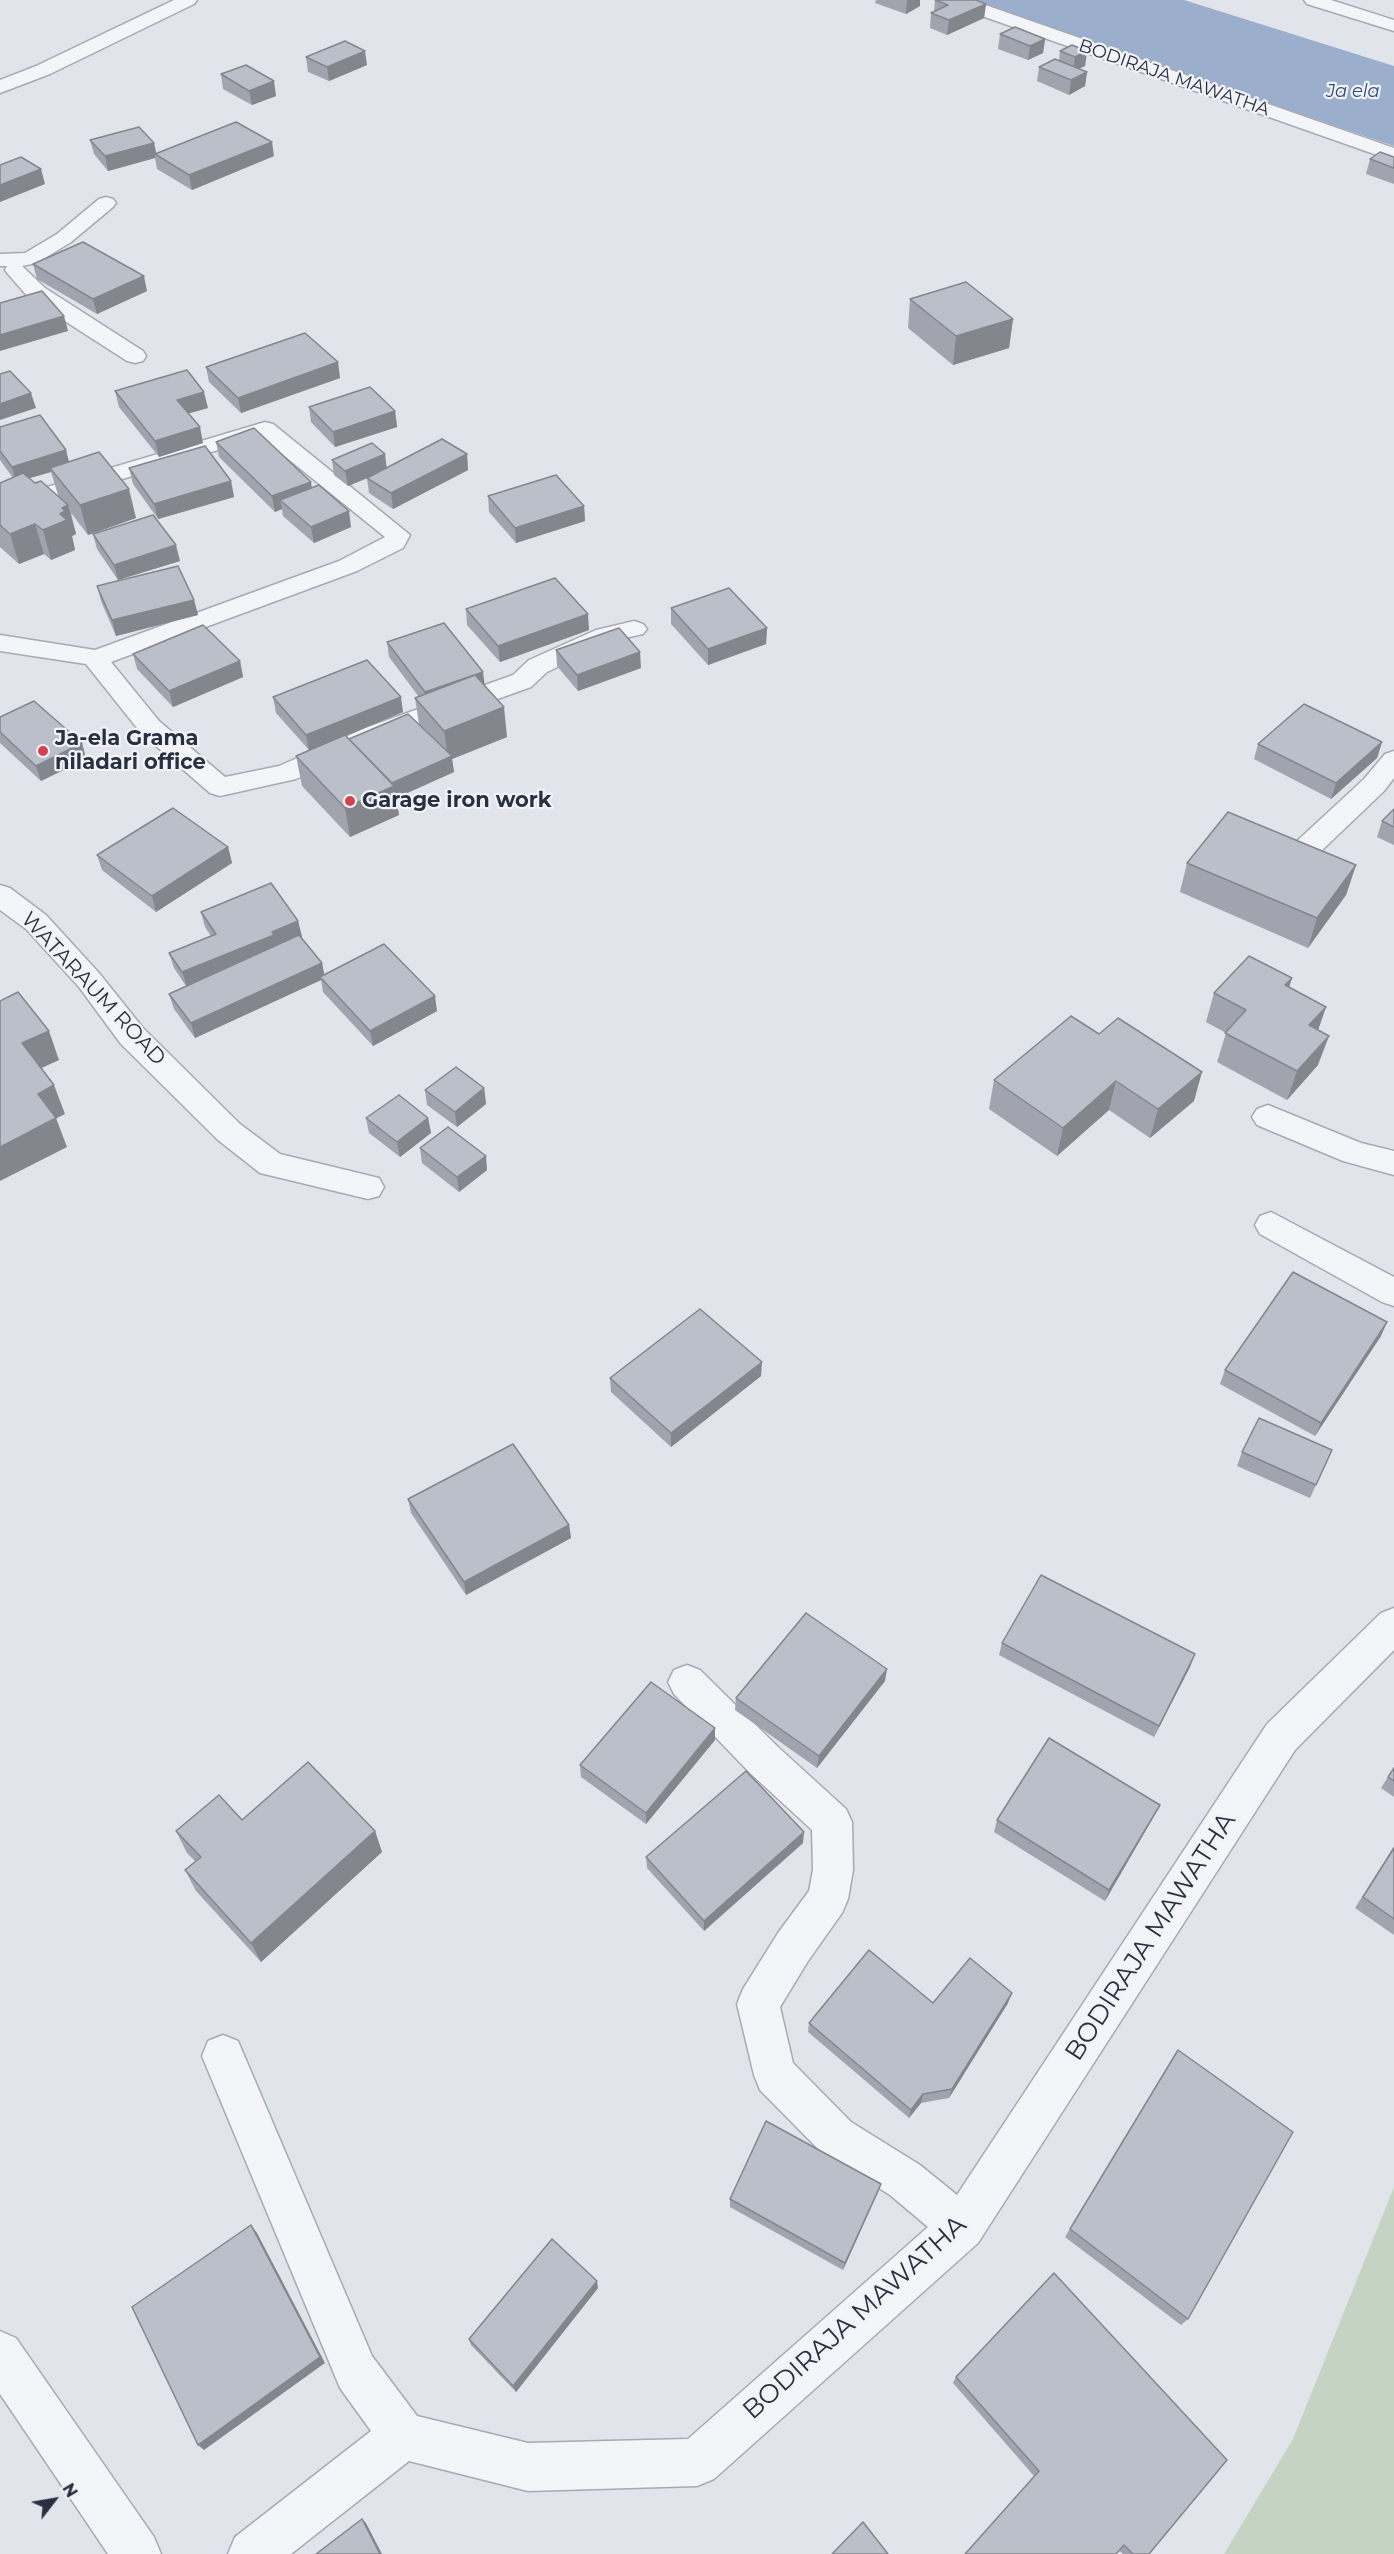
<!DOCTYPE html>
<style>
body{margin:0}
#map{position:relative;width:1394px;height:2554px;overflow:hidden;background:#e1e4ea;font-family:Montserrat,sans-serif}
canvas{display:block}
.north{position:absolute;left:24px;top:2470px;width:60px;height:60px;-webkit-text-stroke:4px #f1f3f7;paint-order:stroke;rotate:59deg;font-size:16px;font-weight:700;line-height:24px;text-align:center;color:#293042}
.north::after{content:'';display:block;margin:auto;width:21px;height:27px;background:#293042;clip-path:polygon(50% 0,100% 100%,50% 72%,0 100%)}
</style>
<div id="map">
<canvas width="1394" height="2554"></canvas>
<div class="north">N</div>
</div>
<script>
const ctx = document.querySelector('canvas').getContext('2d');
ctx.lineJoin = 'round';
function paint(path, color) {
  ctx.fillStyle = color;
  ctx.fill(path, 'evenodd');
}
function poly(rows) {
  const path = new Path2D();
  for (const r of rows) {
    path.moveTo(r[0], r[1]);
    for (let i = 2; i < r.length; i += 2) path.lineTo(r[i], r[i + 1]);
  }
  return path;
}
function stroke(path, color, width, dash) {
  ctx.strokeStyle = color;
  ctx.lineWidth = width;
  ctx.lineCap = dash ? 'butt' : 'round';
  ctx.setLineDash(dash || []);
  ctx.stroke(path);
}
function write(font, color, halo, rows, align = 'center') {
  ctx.font = font + ' Montserrat,sans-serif';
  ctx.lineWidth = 4.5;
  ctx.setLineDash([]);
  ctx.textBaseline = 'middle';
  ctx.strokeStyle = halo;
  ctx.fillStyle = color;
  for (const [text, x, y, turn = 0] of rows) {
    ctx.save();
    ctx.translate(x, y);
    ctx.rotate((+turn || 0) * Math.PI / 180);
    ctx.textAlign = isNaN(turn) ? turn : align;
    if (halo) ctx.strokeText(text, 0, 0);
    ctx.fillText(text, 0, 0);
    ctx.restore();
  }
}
const green = poly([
 [1394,2187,1394,2554,1224,2554,1293,2439]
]);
const water = poly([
 [963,0,1184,0,1394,66,1394,146]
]);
const minor = poly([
 [174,0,197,0,194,4,50,74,0,93,0,80,36,66,174,0],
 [945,0,971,0,1394,148,1394,161,948,4,945,0],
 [1304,0,1331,0,1394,20,1394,31,1307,4,1304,0],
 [106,197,113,199,116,203,113,207,71,242,37,263,22,266,45,288,143,351,146,356,143,361,135,363,127,361,29,298,8,274,5,270,7,266,0,266,0,254,25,253,57,234,99,199,106,197],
 [265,422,273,424,410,535,403,548,357,571,111,662,159,721,225,777,279,766,368,727,513,675,529,660,596,630,634,621,643,624,647,629,643,634,612,641,547,672,531,687,386,739,296,779,220,796,210,793,141,733,86,664,0,651,0,635,95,650,339,561,385,537,261,437,0,516,0,501,265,422],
 [1394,751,1394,778,1384,791,1317,855,1307,857,1297,855,1293,848,1297,841,1364,779,1385,754,1394,751],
 [0,885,10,888,46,915,99,973,143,1028,240,1124,280,1154,379,1178,384,1187,379,1196,368,1199,260,1173,218,1140,121,1044,79,987,26,929,0,910,0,885],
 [1268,1105,1361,1143,1394,1151,1394,1175,1343,1161,1257,1125,1252,1117,1257,1109,1268,1105],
 [1271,1212,1394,1277,1394,1306,1382,1302,1260,1234,1255,1225,1260,1216,1271,1212],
 [1394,1608,1394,1650,1295,1750,978,2243,714,2479,697,2486,528,2491,409,2461,291,2554,228,2554,235,2537,371,2431,340,2388,202,2056,208,2041,223,2035,238,2041,372,2356,417,2416,528,2443,688,2439,928,2227,890,2195,821,2152,760,2090,754,2075,737,2004,743,1989,778,1933,809,1891,813,1870,812,1830,750,1773,674,1694,668,1682,674,1670,687,1665,700,1670,778,1747,846,1809,852,1822,853,1870,848,1899,842,1913,808,1961,780,2007,793,2063,851,2122,920,2165,957,2195,1267,1724,1381,1613,1394,1608],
 [0,2331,16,2338,154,2537,161,2554,108,2554,0,2394,0,2331]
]);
const wall = poly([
 [876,0,920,0,920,6,906,14,875,3],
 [935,0,986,4,984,18,947,35,930,28,931,13,934,12],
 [1000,34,1045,39,1043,53,1028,60,998,49],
 [1060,51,1087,51,1085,66,1079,69,1087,72,1085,86,1069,95,1037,81,1039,67,1059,60],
 [306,57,367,65,329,81,308,72],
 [221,74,276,96,252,105,223,89],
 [90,140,154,143,156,154,274,156,192,190,157,169,155,158,108,171,94,154],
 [1394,157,1394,184,1366,174,1370,159],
 [33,264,147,291,97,314,37,279],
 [910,299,1013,319,1009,348,953,365,908,328],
 [206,367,340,378,241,413,209,382],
 [115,391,208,408,188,413,203,443,159,457,119,407],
 [309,407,395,411,397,427,335,447,311,422],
 [0,427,69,462,136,518,88,535,71,513,76,534,72,536,75,550,51,560,44,554,19,564,0,547,0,483,13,478,0,460],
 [51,472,58,495,35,483,29,478],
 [216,442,312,487,351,527,314,543,283,516,282,509,275,512,219,457],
 [467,454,468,470,393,509,369,493,367,478,348,486,334,475,332,460,387,468],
 [129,468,231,481,234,497,158,519,133,484],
 [488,496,584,506,585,521,516,543,489,512],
 [93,534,180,561,118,580,97,549],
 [97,586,194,600,198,615,116,636,101,601],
 [671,608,767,628,766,644,708,665,671,624],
 [466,609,589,630,500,662,467,625],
 [387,642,485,686,507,737,452,759,454,772,396,798,399,815,350,837,302,786,296,756,309,750,276,713,273,697,403,712,346,736,349,739,419,724,415,698,419,697,389,657],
 [556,650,641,668,578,691,557,666],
 [133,654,240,661,243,677,173,707,137,669],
 [0,717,82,743,86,759,41,781,0,743],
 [1382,742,1377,758,1331,799,1254,759,1258,744],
 [1394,809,1394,845,1377,837,1382,821],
 [228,847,232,863,156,912,102,870,97,855],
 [1187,863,1356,865,1346,895,1308,948,1180,892],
 [201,912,298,921,302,937,301,937,322,963,324,975,437,1011,373,1046,323,992,321,980,195,1038,174,1009,169,994,186,986,174,968,169,953,211,936,205,927],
 [1292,978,1289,987,1326,1007,1318,1030,1318,1065,1287,1100,1217,1062,1226,1033,1206,1022,1214,993],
 [1071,1016,1194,1101,1150,1138,1109,1110,1057,1156,989,1109,994,1080],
 [484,1088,486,1104,457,1127,427,1105,425,1090],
 [366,1118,428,1118,431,1133,400,1157,369,1133],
 [420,1148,487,1170,459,1192,422,1163],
 [1381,1336,1315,1436,1220,1384,1225,1370],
 [761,1376,671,1447,611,1392,610,1378],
 [1332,1450,1310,1498,1237,1466,1242,1452],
 [408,1499,569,1525,571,1538,466,1595,411,1513],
 [1002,1643,1190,1667,1154,1737,999,1655],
 [885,1681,817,1768,735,1710,736,1698],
 [715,1728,715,1740,646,1824,581,1777,580,1765],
 [1394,1767,1394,1797,1381,1788],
 [1160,1805,1154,1816,1105,1901,994,1832,997,1820],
 [242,1820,375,1831,382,1852,261,1962,196,1891,185,1870,196,1862,187,1853,176,1831],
 [803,1843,704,1931,647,1868,646,1857],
 [1394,1846,1394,1935,1355,1908],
 [933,2003,1008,2003,949,2098,921,2103,909,2118,808,2032,809,2023],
 [1178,2050,1188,2319,1181,2325,1065,2237],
 [881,2184,878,2192,843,2270,730,2207,730,2199],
 [598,2288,516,2392,471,2345,469,2339],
 [956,2377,1149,2554,1123,2554,1034,2476,953,2383]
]);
const shadedWall = poly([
 [907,0,920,0,920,6,906,14],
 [986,4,984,18,947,35,949,20],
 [1045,39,1043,53,1028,60,1030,46],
 [365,51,367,65,329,81,327,67],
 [1087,51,1085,66,1073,71,1075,57],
 [1087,72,1085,86,1069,95,1071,80],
 [274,81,276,96,252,105,249,91],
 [272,142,274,156,192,190,189,175],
 [154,143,157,156,155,154,155,158,108,171,105,156],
 [41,169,45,184,0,202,0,185],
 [144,276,147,291,97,314,93,299],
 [64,316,68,331,0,351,0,335],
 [1013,319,1009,348,953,365,956,336],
 [338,362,340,378,241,413,238,398],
 [204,392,208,408,180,416,177,400],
 [31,393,36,408,0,420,0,404],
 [395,411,397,427,335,447,333,432],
 [200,427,203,443,159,457,155,441],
 [66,450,70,466,50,468,51,472,16,482,12,467],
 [385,454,387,470,348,486,345,471],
 [467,454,468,470,393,509,391,493],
 [231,481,234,497,158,519,154,504],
 [311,482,313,498,280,500,282,509,275,512,272,496],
 [129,489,136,518,88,535,80,505],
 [68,505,76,534,72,536,75,550,51,560,43,530,62,508],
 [584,506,585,521,516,543,515,528],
 [349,511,351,527,314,543,311,527],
 [35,524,44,554,19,564,10,534],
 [176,545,180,561,118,580,114,565],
 [194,600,198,615,116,636,112,620],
 [588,614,589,630,500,662,498,646],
 [767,628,766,644,708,665,708,649],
 [640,652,641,668,578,691,577,675],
 [240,661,243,677,173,707,169,691],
 [483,672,485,687,427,707,425,692],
 [401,697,403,712,309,751,306,735],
 [504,707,507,737,452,759,454,772,396,798,399,815,350,837,345,808,390,784,448,758,444,731],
 [1382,742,1377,758,1331,799,1336,783],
 [82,743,86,759,41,781,36,766],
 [228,847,232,863,156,912,152,896],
 [1356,865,1346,895,1308,948,1317,918],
 [298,921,302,937,187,987,182,972],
 [322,963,325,978,320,977,321,980,195,1038,191,1023],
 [1292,978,1283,1007,1285,985],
 [435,996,437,1011,373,1046,370,1031],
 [1326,1007,1316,1036,1309,1025],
 [49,1031,59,1060,33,1072,22,1043],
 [1329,1036,1318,1065,1287,1100,1297,1071],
 [1202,1072,1194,1101,1150,1138,1158,1109],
 [1116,1081,1109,1110,1057,1156,1063,1128],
 [54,1085,65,1114,53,1120,56,1118,67,1147,0,1181,0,1147,38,1094],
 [484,1088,486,1104,457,1127,455,1112],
 [428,1118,431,1133,400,1157,397,1142],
 [486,1156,487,1170,459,1192,457,1177],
 [1387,1322,1381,1336,1315,1436,1321,1423],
 [762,1362,761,1376,671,1447,671,1433],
 [569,1525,571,1538,466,1595,464,1582],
 [1195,1654,1190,1667,1154,1737,1159,1726],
 [887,1669,885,1681,817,1768,819,1756],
 [715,1728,715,1740,646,1824,646,1813],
 [1160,1805,1154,1816,1105,1901,1109,1890],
 [375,1831,382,1852,261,1962,251,1943],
 [804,1832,803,1843,704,1931,704,1921],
 [1012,1993,1008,2003,949,2098,952,2089],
 [923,2094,921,2103,909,2118,911,2110],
 [881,2184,878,2192,843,2270,845,2263],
 [251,2225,257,2233,325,2363,204,2450,198,2445],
 [597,2281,598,2288,516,2392,513,2386],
 [362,2519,366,2523,382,2554,380,2554]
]);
const building = poly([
 [935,0,976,0,986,4,949,20,931,13,948,5,935,0],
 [1015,27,1045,39,1030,46,1000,34,1015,27],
 [345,41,365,51,327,67,306,57,345,41],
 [1072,45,1087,51,1075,57,1060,51,1072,45],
 [1055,59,1087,72,1071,80,1039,67,1055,59],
 [246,65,274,81,249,91,221,74,246,65],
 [236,122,272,142,189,175,155,154,236,122],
 [139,127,154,143,105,156,90,140,139,127],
 [1380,152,1394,157,1394,168,1370,159,1380,152],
 [21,157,41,169,0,185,0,165,21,157],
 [83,242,144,276,93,299,33,264,83,242],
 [966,282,1013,319,956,336,910,299,966,282],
 [42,291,64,316,0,335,0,303,42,291],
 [305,333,338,362,238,398,206,367,305,333],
 [187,370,204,392,177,400,200,427,155,441,115,391,187,370],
 [10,371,31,393,0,404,0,374,10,371],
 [370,387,395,411,333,432,309,407,370,387],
 [40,415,66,450,12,467,0,451,0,427,40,415],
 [254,428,311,482,272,496,216,442,254,428],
 [442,439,467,454,391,493,367,478,442,439],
 [372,443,385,454,345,471,332,460,372,443],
 [205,446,231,481,154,504,129,468,205,446],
 [99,452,129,489,80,505,50,468,99,452],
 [23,473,35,483,41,481,68,505,62,508,65,511,60,514,67,520,43,530,35,524,10,534,0,525,0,483,23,473],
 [556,475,584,506,515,528,488,496,556,475],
 [319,485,349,511,311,527,280,500,319,485],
 [153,515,176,545,114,565,93,534,153,515],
 [178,566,194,600,112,620,97,586,178,566],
 [555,578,588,614,498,646,466,609,555,578],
 [729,588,767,628,708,649,671,608,729,588],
 [444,623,483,672,425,692,387,642,444,623],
 [203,625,240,661,169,691,133,654,203,625],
 [619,628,640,652,577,675,556,650,619,628],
 [367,660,401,697,306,735,273,697,367,660],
 [475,675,504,707,444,731,415,698,475,675],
 [34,701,82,743,36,766,0,732,0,717,34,701],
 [1304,704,1382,742,1336,783,1258,744,1304,704],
 [408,714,452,756,392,783,349,739,408,714],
 [345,735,394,786,345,808,296,756,345,735],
 [173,808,228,847,152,896,97,855,173,808],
 [1394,809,1394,827,1382,821,1394,809],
 [1228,812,1356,865,1317,918,1187,863,1228,812],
 [271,883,298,921,272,932,274,935,182,972,169,953,216,934,201,912,271,883],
 [299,935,322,963,191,1023,169,994,299,935],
 [384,944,435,996,370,1031,320,977,384,944],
 [1249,956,1292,978,1285,985,1326,1007,1309,1025,1329,1036,1297,1071,1225,1033,1246,1010,1214,993,1249,956],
 [18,992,49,1031,22,1043,54,1085,38,1094,56,1118,0,1147,0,1001,18,992],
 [1071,1016,1099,1034,1118,1018,1202,1072,1158,1109,1116,1081,1063,1128,994,1080,1071,1016],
 [456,1067,484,1088,455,1112,425,1090,456,1067],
 [399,1095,428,1118,397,1142,366,1118,399,1095],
 [448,1127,486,1156,457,1177,420,1148,448,1127],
 [1293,1272,1387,1322,1321,1423,1225,1370,1293,1272],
 [700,1309,762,1362,671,1433,610,1378,700,1309],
 [1259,1418,1332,1450,1316,1485,1242,1452,1259,1418],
 [513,1444,569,1525,464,1582,408,1499,513,1444],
 [1041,1575,1195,1654,1159,1726,1002,1643,1041,1575],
 [806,1613,887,1669,819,1756,736,1698,806,1613],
 [651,1682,715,1728,646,1813,580,1765,651,1682],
 [1049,1738,1160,1805,1109,1890,997,1820,1049,1738],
 [308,1762,375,1831,251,1943,185,1870,201,1857,176,1831,219,1795,242,1820,308,1762],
 [1394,1768,1394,1781,1388,1777,1394,1768],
 [746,1771,804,1832,704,1921,646,1857,746,1771],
 [1394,1848,1394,1919,1363,1897,1394,1848],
 [869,1950,933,2003,970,1958,1012,1993,952,2089,923,2094,911,2110,809,2023,869,1950],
 [1178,2050,1293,2132,1188,2319,1070,2229,1178,2050],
 [766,2121,881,2184,845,2263,730,2199,766,2121],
 [251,2225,320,2357,198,2445,132,2307,251,2225],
 [552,2239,597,2281,513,2386,469,2339,552,2239],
 [1054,2273,1227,2460,1149,2554,1133,2554,1124,2545,1116,2554,965,2554,1039,2471,956,2377,1054,2273],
 [362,2519,380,2554,316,2554,362,2519],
 [863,2522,888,2554,832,2554,863,2522]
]);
const markers = [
 [43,751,6,"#d1444d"],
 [350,801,6,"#d1444d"]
];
const farStreetnames = [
 ["BODIRAJA MAWATHA",1174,78,19]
];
const farWaternames = [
 ["Ja ela",1353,92]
];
const poiNames = [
 ["Ja-ela Grama",55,739],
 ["niladari office",55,763],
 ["Garage iron work",362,801]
];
const streetNames = [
 ["WATARAUM ROAD",93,989,47]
];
const nearStreetnames = [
 ["BODIRAJA MAWATHA",1151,1937,-57],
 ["BODIRAJA MAWATHA",855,2318,-42]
];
paint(green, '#c5d4c2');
paint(water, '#9baecb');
stroke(minor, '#a6aab4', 3);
paint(minor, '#f4f5f8');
paint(wall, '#a1a4ae');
paint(shadedWall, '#83868d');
paint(building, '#bbbfca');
stroke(building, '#83868d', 1.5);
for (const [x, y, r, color] of markers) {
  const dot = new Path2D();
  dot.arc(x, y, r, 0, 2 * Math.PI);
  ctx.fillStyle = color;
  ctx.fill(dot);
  stroke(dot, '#f1f3f7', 2);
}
write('18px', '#293042', '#f1f3f7', farStreetnames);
write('italic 18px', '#324b77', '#f1f3f7', farWaternames);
write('bold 21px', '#293042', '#f1f3f7', poiNames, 'left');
write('21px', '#293042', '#f1f3f7', streetNames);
write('26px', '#293042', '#f1f3f7', nearStreetnames);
</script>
